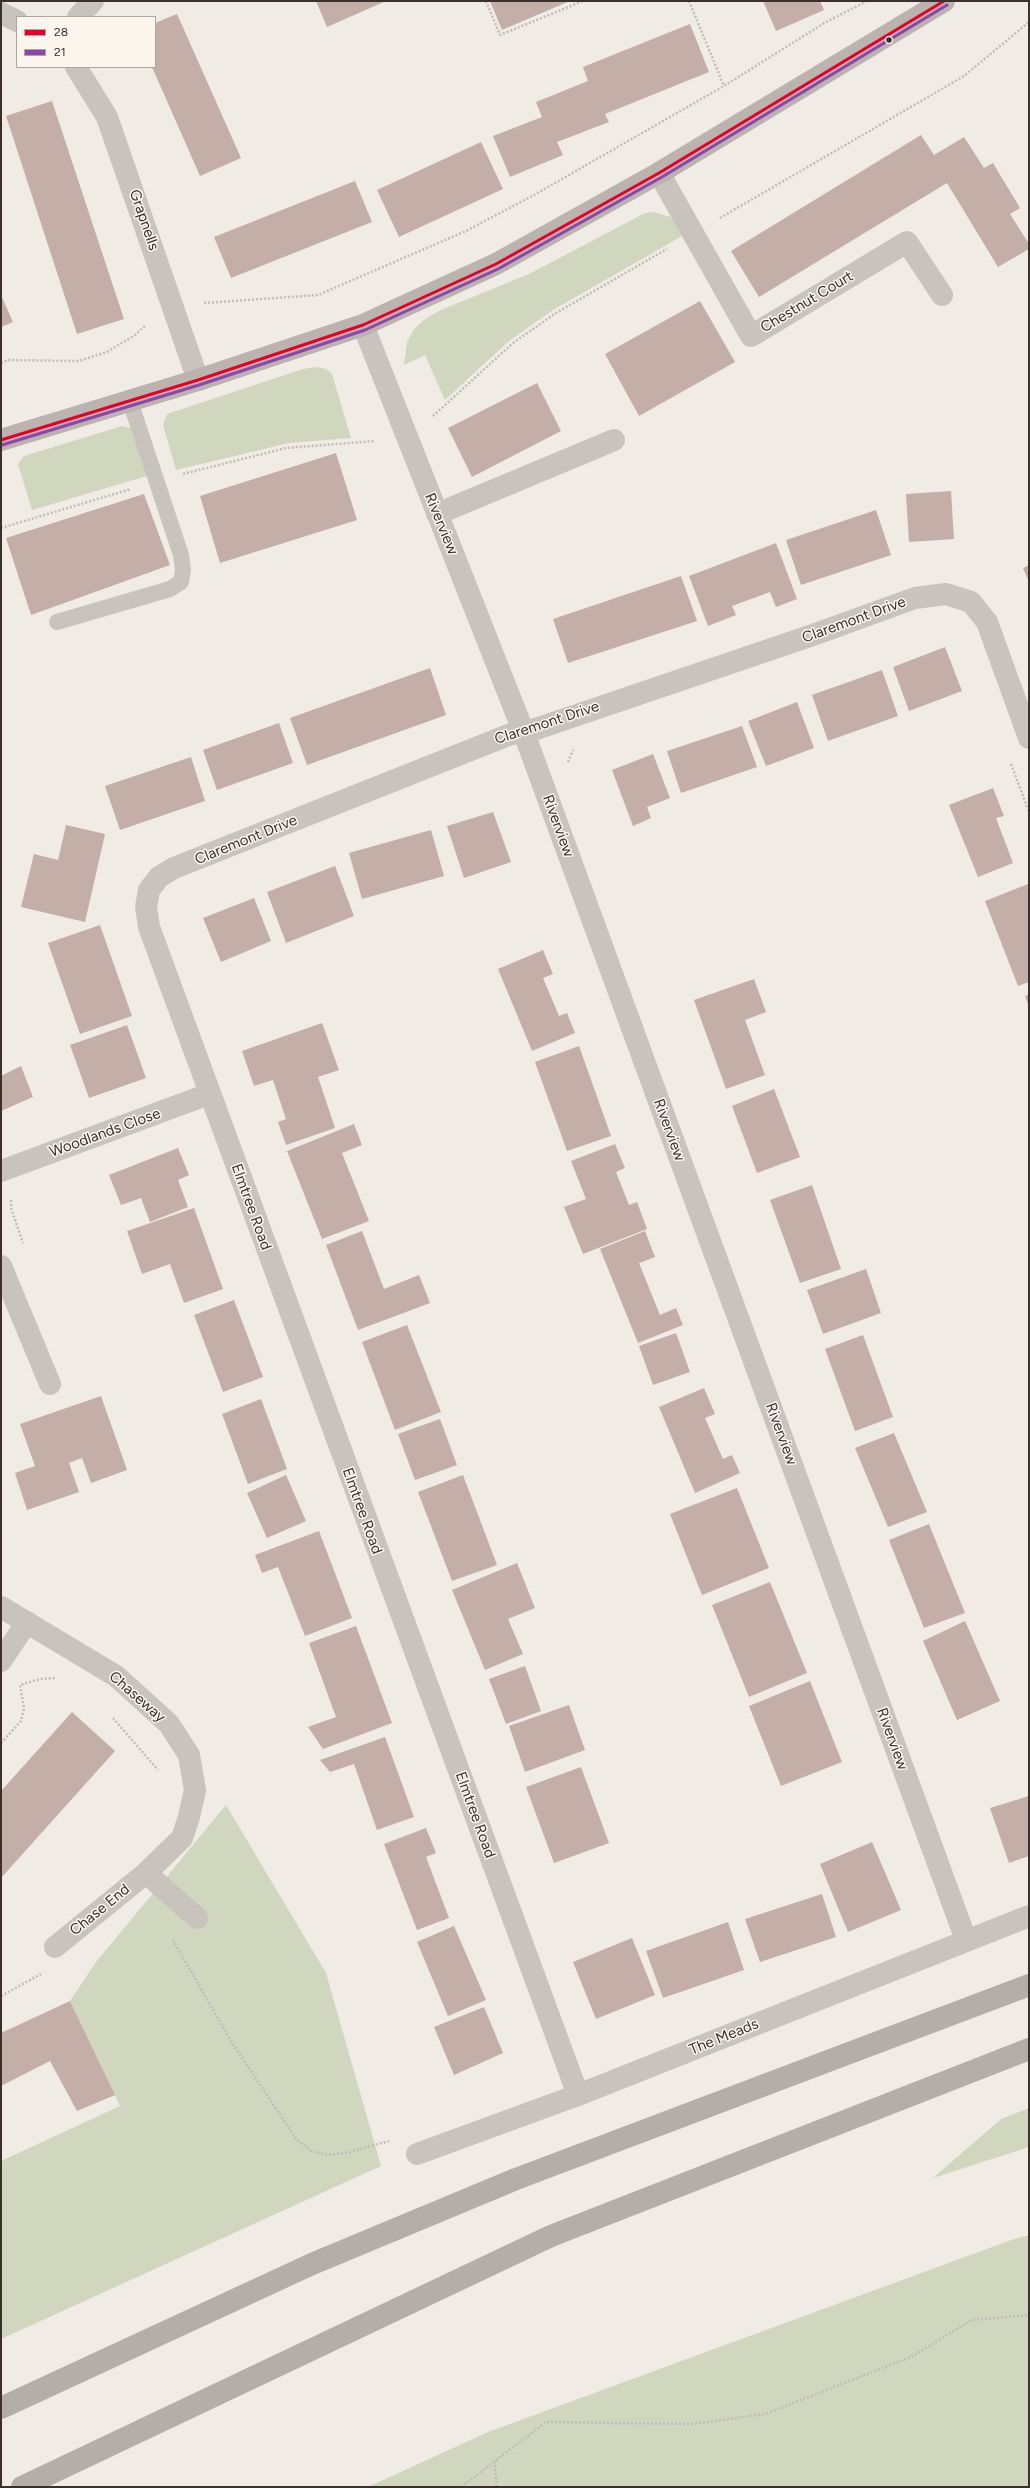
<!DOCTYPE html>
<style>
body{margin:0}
#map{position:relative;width:1030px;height:2488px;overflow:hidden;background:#f0ebe5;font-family:Figtree,sans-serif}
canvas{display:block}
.frame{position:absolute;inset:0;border:2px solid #3b302b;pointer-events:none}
.legend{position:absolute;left:16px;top:16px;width:140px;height:52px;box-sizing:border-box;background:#fbf5ee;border:1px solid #aea6a0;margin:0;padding:5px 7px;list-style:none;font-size:12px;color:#3b302b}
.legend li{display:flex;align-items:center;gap:8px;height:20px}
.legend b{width:20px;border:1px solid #aea6a0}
</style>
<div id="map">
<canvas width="1030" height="2488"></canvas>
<div class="frame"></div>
<ul class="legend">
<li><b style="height:5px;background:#e4002b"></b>28</li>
<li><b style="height:5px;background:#8e44ad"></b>21</li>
</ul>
</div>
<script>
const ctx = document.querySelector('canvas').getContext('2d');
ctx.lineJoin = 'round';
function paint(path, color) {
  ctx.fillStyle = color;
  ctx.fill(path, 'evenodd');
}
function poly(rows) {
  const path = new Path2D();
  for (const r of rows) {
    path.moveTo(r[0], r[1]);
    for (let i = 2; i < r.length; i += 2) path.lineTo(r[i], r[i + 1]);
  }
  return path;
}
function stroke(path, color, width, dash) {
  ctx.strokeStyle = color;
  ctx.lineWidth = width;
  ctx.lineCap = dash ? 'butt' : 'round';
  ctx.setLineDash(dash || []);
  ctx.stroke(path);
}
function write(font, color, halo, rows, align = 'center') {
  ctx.font = font + ' Figtree,sans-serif';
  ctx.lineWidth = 3;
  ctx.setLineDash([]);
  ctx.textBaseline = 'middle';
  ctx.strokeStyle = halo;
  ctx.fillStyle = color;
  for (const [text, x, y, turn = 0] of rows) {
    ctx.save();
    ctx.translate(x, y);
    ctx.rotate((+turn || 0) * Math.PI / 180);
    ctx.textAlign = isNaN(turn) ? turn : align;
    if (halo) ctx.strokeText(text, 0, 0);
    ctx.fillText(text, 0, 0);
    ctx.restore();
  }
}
const green = poly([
 [654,212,670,217,675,221,682,236,553,310,509,341,445,400,425,355,404,365,407,342,414,329,425,319,441,310,529,274,645,213],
 [316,367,326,369,332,374,351,438,289,443,176,470,163,425,167,414,303,369],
 [122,426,133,429,147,476,32,510,18,464,24,456],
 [226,1805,326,1973,381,2166,1,2339,1,2161,120,2106,70,2001,96,1962],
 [1029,2108,1029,2147,933,2178,1001,2119],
 [1029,2235,1029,2487,368,2487,488,2432,1014,2239]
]);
const building = poly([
 [316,1,386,1,327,27],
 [490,1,570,1,502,30],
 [763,1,820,1,824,10,776,31],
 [177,14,241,158,200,176,152,67,155,67,155,23],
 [690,24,709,72,605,114,609,122,557,142,563,155,510,177,493,136,542,117,536,102,588,81,583,67],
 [52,101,124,319,77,334,6,116],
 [921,135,934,155,964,137,984,168,993,163,1020,208,1010,214,1029,244,1029,249,998,267,947,183,759,297,731,251],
 [481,142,503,189,399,237,377,190],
 [355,181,372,222,231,278,214,237],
 [1,295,13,322,1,327],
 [700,301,735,362,639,416,605,354],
 [537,383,561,431,472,477,448,428],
 [336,453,357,520,220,563,200,496],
 [951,491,954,539,909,542,906,494],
 [144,494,170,565,31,615,6,538],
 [876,510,891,555,801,585,786,540],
 [776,543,797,599,776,607,770,592,732,606,736,615,708,626,689,576],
 [1029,565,1029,582,1023,568],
 [681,576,697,621,568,663,553,619],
 [945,647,962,691,909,711,893,667],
 [430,668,446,715,307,765,290,718],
 [882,670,898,716,828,741,812,695],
 [797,702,814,748,766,766,748,721],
 [279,723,293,763,217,790,203,750],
 [742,726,757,767,681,793,667,751],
 [653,754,670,798,647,807,651,818,633,826,612,770],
 [191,757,205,801,120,830,105,786],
 [993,788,1004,816,996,818,1013,863,978,877,949,805],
 [493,812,511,862,464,878,447,826],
 [66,825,105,834,85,922,21,907,34,854,58,860],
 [431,830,444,876,362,899,349,853],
 [335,866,354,916,286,943,267,892],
 [1028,884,1029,982,1018,986,985,901],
 [254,898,271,941,221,962,203,918],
 [100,925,132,1016,80,1034,48,943],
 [543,950,553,974,543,978,559,1016,567,1013,575,1033,532,1051,498,969],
 [754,979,766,1012,745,1020,765,1075,726,1089,694,1000],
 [1029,994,1029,1007,1025,996],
 [322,1023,339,1070,318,1077,335,1128,286,1145,278,1122,286,1119,273,1080,254,1086,242,1051],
 [127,1025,146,1078,89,1098,70,1045],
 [579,1046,611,1136,567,1151,535,1062],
 [21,1066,33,1097,1,1111,1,1076],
 [774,1089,800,1157,757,1173,732,1106],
 [354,1124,362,1145,342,1153,369,1221,322,1239,287,1151],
 [615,1144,625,1168,616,1172,629,1205,637,1202,647,1229,583,1254,564,1207,586,1199,571,1161],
 [178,1148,189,1175,178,1180,188,1207,150,1222,141,1198,121,1205,109,1175],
 [812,1185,841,1269,800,1283,770,1200],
 [194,1208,223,1289,184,1303,170,1264,142,1274,127,1231],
 [362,1231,384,1289,419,1275,430,1303,358,1330,326,1245],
 [645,1231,655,1257,639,1263,660,1315,676,1308,683,1325,638,1343,600,1249],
 [866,1269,881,1313,823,1334,807,1290],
 [234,1300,263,1377,223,1392,194,1315],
 [407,1325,441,1412,395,1430,362,1342],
 [676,1333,690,1372,653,1385,639,1346],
 [863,1335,893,1417,855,1431,825,1349],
 [704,1388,715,1414,705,1418,723,1459,732,1455,740,1473,695,1493,659,1407],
 [101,1396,127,1470,91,1483,82,1458,69,1463,79,1492,27,1510,15,1473,35,1466,20,1424],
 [261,1399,287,1469,248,1484,222,1414],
 [440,1419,457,1465,415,1480,398,1434],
 [894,1433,927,1512,888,1527,855,1448],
 [286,1475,306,1521,267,1538,247,1493],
 [463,1475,497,1565,452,1581,418,1492],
 [737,1488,769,1568,702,1595,670,1514],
 [929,1524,965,1613,924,1628,889,1540],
 [319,1531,352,1618,305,1636,278,1567,262,1573,255,1555],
 [517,1563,535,1608,508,1619,523,1654,485,1670,452,1590],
 [770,1582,807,1673,749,1697,712,1605],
 [965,1621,1000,1701,957,1720,923,1641],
 [356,1626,392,1723,323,1749,308,1727,336,1717,309,1643],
 [525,1666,541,1711,506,1724,489,1679],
 [810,1681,842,1762,781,1786,749,1706],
 [569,1705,585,1750,525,1772,509,1726],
 [72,1712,115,1751,1,1878,1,1791],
 [385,1737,414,1817,377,1830,354,1764,330,1772,320,1760],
 [581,1767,609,1843,554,1863,526,1787],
 [1029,1796,1029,1856,1009,1863,990,1808],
 [426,1828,436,1853,426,1857,449,1918,417,1930,384,1844],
 [872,1842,901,1910,848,1932,820,1864],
 [822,1894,836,1937,760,1962,745,1919],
 [728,1922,744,1970,663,1998,646,1951],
 [454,1926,486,2000,448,2016,417,1942],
 [632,1938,655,1995,596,2019,573,1962],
 [70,2001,115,2095,77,2111,50,2061,1,2086,1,2033],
 [484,2007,503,2053,454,2075,434,2027]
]);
const path = poly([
 [486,1,500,35,583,1],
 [689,1,724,86],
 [720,218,964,76,1029,22],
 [204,303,318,295,466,231,534,195,724,86,826,22,867,1],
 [1,363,8,360,79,361,107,352,135,335,146,325],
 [433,416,513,343,556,313,667,249],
 [183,474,286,448,375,441],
 [1,528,131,489],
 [568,762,573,750],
 [1011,764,1029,812],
 [11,1200,11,1208,23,1243],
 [113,1718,158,1770],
 [1,1743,21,1721,24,1708,20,1685,40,1679,56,1678],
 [173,1940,231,2041,296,2139,311,2151,327,2155,346,2153,389,2141],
 [1,1996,41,1974],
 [494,2461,497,2487],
 [461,2487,546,2422,694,2424,765,2414,911,2357,972,2320,1029,2315]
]);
const service = poly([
 [57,622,170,589,181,582,183,570,181,555,130,401]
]);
const minor = poly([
 [1,13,17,21],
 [78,17,93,1],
 [76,67,107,117,198,380],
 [659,173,751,336,907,242,942,295],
 [363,325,524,733,966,1940],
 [437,514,614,440],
 [1,1171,209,1094],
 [1,1266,50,1384],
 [1,1607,116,1676,169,1724,189,1755,195,1790,189,1817,182,1838,146,1873,55,1947],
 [1,1661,27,1622],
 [146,1873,197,1918],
 [578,2095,149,927,146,907,149,890,159,877,174,868,511,734,524,733,810,636,915,598,946,594,971,602,987,622,1029,738],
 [417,2154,578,2095,1029,1916]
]);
const secondary = poly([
 [1,440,198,380,363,325,496,264,659,173,944,1]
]);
const trunk = poly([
 [1,2408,312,2264,516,2179,1029,1985],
 [22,2487,551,2236,1029,2049]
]);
const bus1 = poly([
 [1,440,198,380,363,325,496,264,659,173,944,1]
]);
const bus2 = poly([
 [2,445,199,385,365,330,498,269,662,177,947,5]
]);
const markers = [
 [889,40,3.5,"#3b302b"]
];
const streetNames = [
 ["Grapnells",144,220,71],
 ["Chestnut Court",807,302,-31],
 ["Riverview",441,524,68],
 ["Claremont Drive",854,620,-20],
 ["Claremont Drive",547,723,-18],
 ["Riverview",558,826,70],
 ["Claremont Drive",246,840,-22],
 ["Riverview",669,1130,70],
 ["Woodlands Close",105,1133,-20],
 ["Elmtree Road",251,1207,70],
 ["Riverview",781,1434,70],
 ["Elmtree Road",362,1511,70],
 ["Chaseway",137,1697,41],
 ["Riverview",892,1739,70],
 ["Elmtree Road",475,1815,70],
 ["Chase End",100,1910,-39],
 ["The Meads",724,2037,-22]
];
paint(green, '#d1d6bf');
paint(building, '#c3afa7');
stroke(path, '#c2bbb6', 2.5, [2, 2]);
stroke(service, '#c9c3be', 16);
stroke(minor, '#c9c3be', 22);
stroke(secondary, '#bab3ae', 22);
stroke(trunk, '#b4aea8', 22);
stroke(bus1, '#e4002b', 3);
stroke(bus2, '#8e44ad', 3);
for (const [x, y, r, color] of markers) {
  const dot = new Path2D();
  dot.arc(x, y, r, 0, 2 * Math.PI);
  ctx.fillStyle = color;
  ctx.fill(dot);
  stroke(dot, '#fbf5ee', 1.5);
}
write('15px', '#3b302b', '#fbf5ee', streetNames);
</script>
